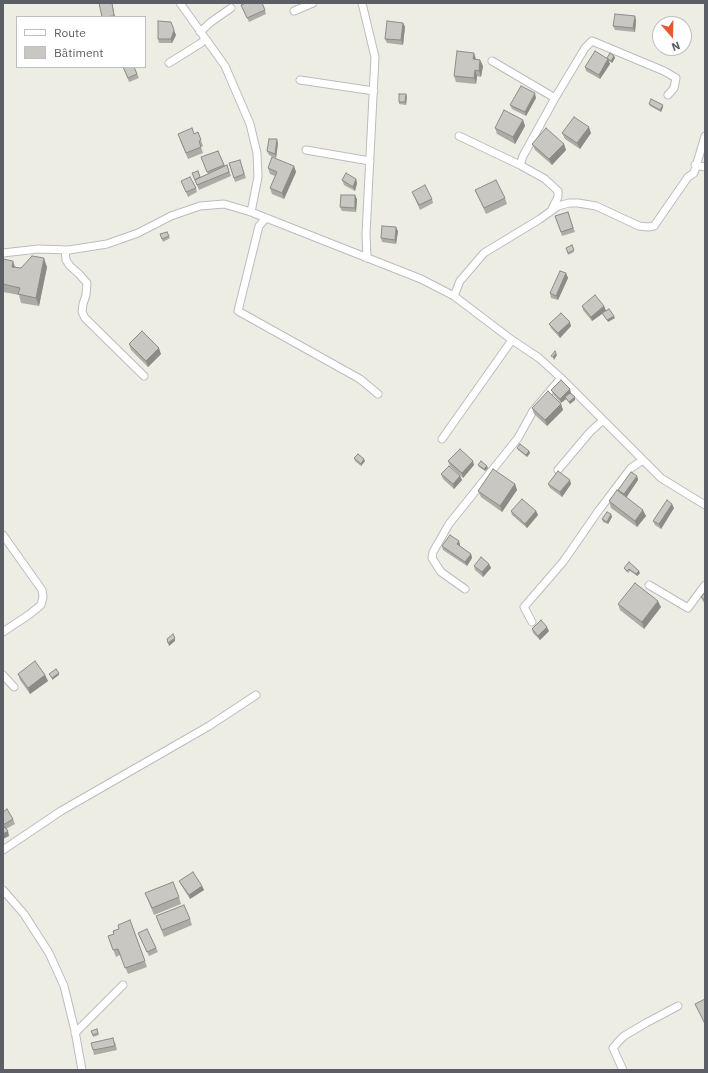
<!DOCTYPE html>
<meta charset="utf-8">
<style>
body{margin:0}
#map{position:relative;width:708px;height:1073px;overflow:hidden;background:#eeede3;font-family:"IBM Plex Sans",sans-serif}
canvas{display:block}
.frame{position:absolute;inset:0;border:4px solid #5b5e64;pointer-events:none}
.legend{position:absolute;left:16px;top:16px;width:130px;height:52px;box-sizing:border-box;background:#fff;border:1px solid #bdbfc1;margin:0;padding:5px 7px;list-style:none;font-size:12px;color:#5b5e64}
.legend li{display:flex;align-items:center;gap:8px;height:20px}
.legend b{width:20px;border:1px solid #bdbfc1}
.north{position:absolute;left:652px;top:16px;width:40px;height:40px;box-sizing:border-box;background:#fff;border:1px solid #bdbfc1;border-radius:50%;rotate:160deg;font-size:11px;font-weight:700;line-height:16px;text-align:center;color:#5b5e64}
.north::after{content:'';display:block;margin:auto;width:14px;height:18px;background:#e65831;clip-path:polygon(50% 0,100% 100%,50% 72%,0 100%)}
</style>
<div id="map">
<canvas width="708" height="1073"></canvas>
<div class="frame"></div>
<ul class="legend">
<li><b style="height:5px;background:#fff"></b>Route</li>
<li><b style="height:11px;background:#c9c7c1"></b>Bâtiment</li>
</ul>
<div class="north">N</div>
</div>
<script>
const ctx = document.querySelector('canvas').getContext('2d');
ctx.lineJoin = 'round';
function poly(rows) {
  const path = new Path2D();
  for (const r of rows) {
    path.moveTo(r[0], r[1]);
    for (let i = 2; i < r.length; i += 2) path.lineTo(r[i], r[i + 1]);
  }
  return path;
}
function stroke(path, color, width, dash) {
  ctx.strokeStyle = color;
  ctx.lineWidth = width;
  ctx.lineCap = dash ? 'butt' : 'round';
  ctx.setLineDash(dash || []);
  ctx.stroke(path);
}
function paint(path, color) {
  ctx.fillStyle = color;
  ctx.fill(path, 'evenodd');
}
const minor = poly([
 [180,3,225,66,250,124,257,153,258,177,251,212],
 [362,3,375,57,366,234,367,258],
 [294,11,313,3],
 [200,32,211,22,231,8],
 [492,61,555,98],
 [169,63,201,43,205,39],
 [300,80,374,91],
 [459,136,520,165],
 [306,150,370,161],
 [695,165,705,167],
 [552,209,558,197,558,191,545,179,520,165,523,156,555,98,585,48,592,41,664,71,676,78,674,88,668,95],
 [266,218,259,226,238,311,360,379,378,394],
 [65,250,66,260,70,266,79,274,87,283,86,295,83,304,82,312,85,318,144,376],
 [3,253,38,249,69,250,107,244,138,233,171,216,200,206,224,204,251,212,421,279,454,296,512,340,539,358,561,378,661,478,705,505],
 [454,296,460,281,484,253,540,219,558,206,569,203,578,203,596,206,639,226,648,227,654,226,688,177,694,173,705,136],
 [442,439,512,340],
 [558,470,590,432,603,420],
 [3,535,42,590,43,597,41,605,30,614,3,632],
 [649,585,688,608,705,585],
 [465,589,441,572,432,558,433,552,449,524,518,438,533,411,561,378],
 [532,622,524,607,563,562,599,510,631,468,643,460],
 [3,675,14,687],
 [3,850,61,811,209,726,256,695],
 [3,890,24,914,49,953,64,986,75,1031,82,1070],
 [75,1033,123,985],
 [623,1070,613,1048,618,1042,624,1036,646,1023,678,1006]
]);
const wall = poly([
 [241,5,265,10,266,14,249,22],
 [636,20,635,32,615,30,613,26],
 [403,23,405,27,403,45,387,43,385,39],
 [176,35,172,43,159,43,158,39],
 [614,56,615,58,612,63,609,61,610,64,600,79,586,71,585,67],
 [476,59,480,60,483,66,481,77,477,76,476,84,456,82,454,76],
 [123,67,134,67,139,78,129,82],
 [407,96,406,105,399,104,399,102],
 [536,98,526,116,512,109,510,105],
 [649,104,663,107,661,112,650,106],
 [523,120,525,126,515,144,497,134,495,128],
 [198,132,203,146,201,147,203,153,188,159,180,140],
 [562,133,591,133,580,149,565,139],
 [278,143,276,158,269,155,267,151],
 [532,144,564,144,566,150,552,165,535,150],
 [218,151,225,166,227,165,231,176,199,190,192,173,200,177,208,174,201,157],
 [240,160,246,178,235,182,229,163],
 [294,166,296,172,284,199,272,194,270,188,275,176,270,174,268,168],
 [356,179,357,183,355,191,344,185,342,180],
 [181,181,196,188,197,192,188,197],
 [475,190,505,198,507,204,486,214],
 [412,192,432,199,433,203,420,210],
 [357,199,356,212,342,211,340,207],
 [568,212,575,232,562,236,555,216],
 [398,231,396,244,382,242,381,238],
 [167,232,170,238,163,242,160,234],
 [572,245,574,252,568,255,566,248],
 [3,259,16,267,21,268,47,267,39,306,21,303,19,295,3,292],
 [566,273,568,278,558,300,551,298,550,293],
 [582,306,604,306,606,311,592,321,583,310],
 [549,324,571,326,560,338,551,328],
 [129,344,161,354,148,367,131,350],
 [551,390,571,393,575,397,575,400,570,404,566,399,561,403,553,394],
 [561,404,563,410,547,426,534,414,532,408],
 [517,448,529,451,530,453,527,457,518,450],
 [354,458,365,461,361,466,355,461],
 [448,461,474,465,463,478,450,466],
 [478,465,488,468,485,471,479,467],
 [441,474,460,476,462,480,454,489,443,479],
 [637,476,638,480,626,497,646,516,637,527,611,508,609,501,619,492,618,490],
 [515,484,517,490,502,512,481,497,478,491],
 [548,484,571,484,562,497,550,488],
 [674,508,661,529,655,525,653,521],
 [511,511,536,511,538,515,527,528,512,515],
 [611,514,612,517,608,524,603,522,602,519],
 [459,541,460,545,460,546,471,554,472,558,467,566,443,550,442,546],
 [629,562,640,573,637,576,630,571,628,573,625,570,624,568],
 [489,564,491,568,483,577,475,570,474,566],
 [705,592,705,604,704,603,701,597],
 [618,604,661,607,644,629,620,610],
 [532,629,549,631,540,640,533,633],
 [18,674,45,675,48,681,30,694,20,680],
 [3,812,13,819,15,824,6,829,9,836,3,827],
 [179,881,202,886,204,890,190,899,181,885],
 [145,893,179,897,181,904,154,915],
 [156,916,190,919,192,925,164,937],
 [130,920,147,967,128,974,120,955,116,957,108,936,114,934],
 [138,933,156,948,158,952,149,956],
 [97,1029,99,1035,93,1037,91,1031],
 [115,1042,117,1050,94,1055,93,1050]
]);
const shadedWall = poly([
 [112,3,115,17,114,17],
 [635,16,636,20,635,32,633,28],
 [403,23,405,27,403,45,401,40],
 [174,30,176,35,172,43,171,39],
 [474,53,476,59,473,59],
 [614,56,615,58,612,63,611,61],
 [608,59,610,64,600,79,599,75],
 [480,60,483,66,481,77,479,71],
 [475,70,477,76,476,84,474,78],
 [535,93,536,98,526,116,525,112],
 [406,94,407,96,406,105,405,102],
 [663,105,663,107,661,112,660,110],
 [523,120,525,126,515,144,513,137],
 [589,127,591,133,580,149,577,143],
 [277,139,278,143,276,158,275,154],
 [564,144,566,150,552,165,549,159],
 [294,166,296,172,284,199,282,193],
 [356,179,357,183,355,191,353,187],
 [355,195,357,199,356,212,355,208],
 [396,227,398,231,396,244,395,240],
 [44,258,47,267,39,306,36,298],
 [13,261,16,270,12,267],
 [566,273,568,278,558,300,556,296],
 [604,306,606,311,592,321,591,317],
 [614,316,615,318,608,322,607,320],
 [570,322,571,326,560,338,558,333],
 [159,348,161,354,148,367,146,361],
 [556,353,557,355,554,360,553,357],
 [570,389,571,393,565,397,566,399,561,403,560,399],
 [575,397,575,400,570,404,569,402],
 [561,404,563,410,547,426,545,420],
 [529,451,530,453,527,457,526,455],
 [364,459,365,461,361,466,361,464],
 [473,461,474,465,463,478,462,473],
 [487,466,488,468,485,471,484,469],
 [460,476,462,480,454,489,453,484],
 [637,476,638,480,626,498,624,494],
 [570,480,571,484,562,497,560,492],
 [515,484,517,490,502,512,500,506],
 [672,504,674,508,661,529,659,524],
 [643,510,646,516,637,527,635,521],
 [536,511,538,515,527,528,525,524],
 [611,514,612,517,608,524,607,522],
 [459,541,460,545,458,548,457,544],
 [471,554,472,558,467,566,465,562],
 [489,564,491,568,483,577,482,572],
 [639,571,640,573,637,576,636,574],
 [658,601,661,607,644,629,642,622],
 [547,627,549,631,540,640,538,636],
 [175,638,175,641,169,646,168,643],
 [59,673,59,675,52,680,52,678],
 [45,675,48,681,30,694,28,688],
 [8,831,9,836,3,839,3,834],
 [202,886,204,890,190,899,189,895]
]);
const building = poly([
 [99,3,112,3,114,16,102,17,99,3],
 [246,3,262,3,265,10,247,18,241,5,246,3],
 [615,14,635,16,633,28,613,26,615,14],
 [158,21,171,22,174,30,171,39,158,39,158,21],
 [387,21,403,23,401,40,385,39,387,21],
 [457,51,474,53,473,59,480,60,479,71,475,70,474,78,454,76,457,51],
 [595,51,608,59,599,75,585,67,595,51],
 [610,53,614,56,611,61,607,58,610,53],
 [123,67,134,67,137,74,128,78,123,67],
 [521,86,535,93,525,112,510,105,521,86],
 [399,94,406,94,405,102,399,102,399,94],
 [651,99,663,105,660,110,649,104,651,99],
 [504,110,523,120,513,137,495,128,504,110],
 [574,117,589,127,577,143,562,133,574,117],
 [192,128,194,134,198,132,201,140,199,141,201,147,186,153,178,134,192,128],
 [546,128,564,144,549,159,532,144,546,128],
 [269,139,277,139,275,154,267,151,269,139],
 [218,151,224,165,207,172,201,157,218,151],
 [272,157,294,166,282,193,270,188,277,172,268,168,272,157],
 [240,160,244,174,234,178,229,163,240,160],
 [227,165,229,172,197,185,195,180,227,165],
 [198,171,200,177,195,180,192,173,198,171],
 [346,173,356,179,353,187,342,180,346,173],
 [190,177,196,188,186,192,181,181,190,177],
 [496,180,505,198,484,208,475,190,496,180],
 [425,185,432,199,419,205,412,192,425,185],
 [341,195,355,195,355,208,340,207,341,195],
 [568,212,573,228,561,232,555,216,568,212],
 [382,226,396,227,395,240,381,238,382,226],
 [167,232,169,236,162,239,160,234,167,232],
 [572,245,574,250,568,253,566,248,572,245],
 [32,256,44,258,36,298,18,294,20,288,3,284,3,259,13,261,12,267,21,268,32,256],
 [560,271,566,273,556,296,550,293,560,271],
 [595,295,604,306,591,317,582,306,595,295],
 [609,309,614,316,607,320,602,313,609,309],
 [561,313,570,322,558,333,549,324,561,313],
 [142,331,159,348,146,361,129,344,142,331],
 [555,351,556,353,553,357,551,356,555,351],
 [561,380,570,389,560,399,551,390,561,380],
 [548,391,561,404,545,420,532,408,548,391],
 [570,393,575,397,569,402,565,397,570,393],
 [520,444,529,451,526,455,517,448,520,444],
 [460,449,473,461,462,473,448,461,460,449],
 [358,454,364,459,361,464,354,458,358,454],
 [481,461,487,466,484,469,478,465,481,461],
 [449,466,460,476,453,484,441,474,449,466],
 [493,469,515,484,500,506,478,491,493,469],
 [558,471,570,480,560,492,548,484,558,471],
 [631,472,637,476,624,494,618,490,631,472],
 [617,490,643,510,635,521,609,501,617,490],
 [522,499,536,511,525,524,511,511,522,499],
 [667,500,672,504,659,524,653,521,667,500],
 [607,512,611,514,607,522,602,519,607,512],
 [450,535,459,541,457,544,471,554,465,562,442,546,450,535],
 [481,557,489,564,482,572,474,566,481,557],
 [629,562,639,571,636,574,629,569,627,571,624,568,629,562],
 [635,583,658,601,642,622,618,604,635,583],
 [705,592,705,600,701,597,705,592],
 [541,620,547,627,538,636,532,629,541,620],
 [173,634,175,638,168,643,167,639,173,634],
 [35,661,45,675,28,688,18,674,35,661],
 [56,669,59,673,52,678,49,674,56,669],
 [7,809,13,819,3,825,3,812,7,809],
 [5,827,8,831,3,834,3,828,5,827],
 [193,872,202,886,189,895,179,881,193,872],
 [173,882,179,897,152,908,145,893,173,882],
 [184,905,190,919,162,930,156,916,184,905],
 [130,920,145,961,125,968,118,949,113,950,108,936,114,934,113,931,119,929,118,925,130,920],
 [147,929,156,948,147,952,138,933,147,929],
 [705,999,705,1024,695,1004,705,999],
 [97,1029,98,1033,93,1035,91,1031,97,1029],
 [113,1038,115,1046,93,1050,91,1043,113,1038]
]);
stroke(minor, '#bbbcc2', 9);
stroke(minor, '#fff', 7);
paint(wall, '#adaba6');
paint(shadedWall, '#8d8b87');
paint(building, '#c9c7c1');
stroke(building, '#8d8b87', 1);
</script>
